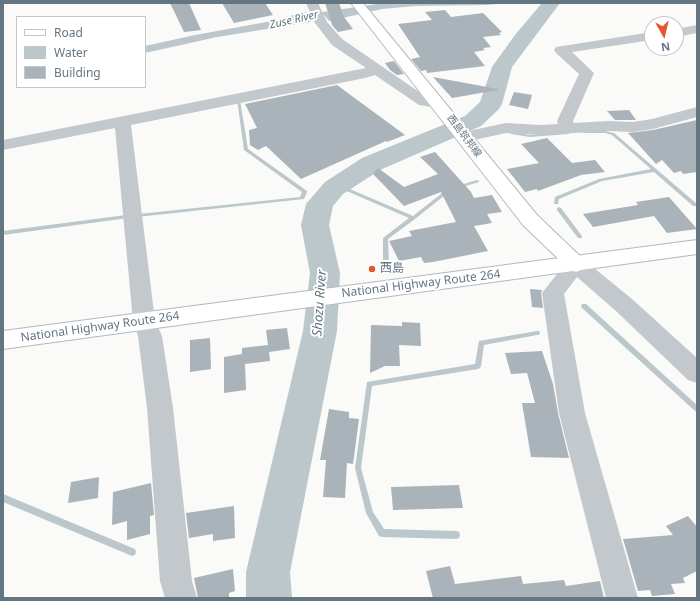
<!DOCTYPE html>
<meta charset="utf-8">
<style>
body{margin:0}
#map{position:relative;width:700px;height:601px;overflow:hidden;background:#fafaf8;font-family:"Noto Sans",sans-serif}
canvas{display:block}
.frame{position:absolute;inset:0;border:4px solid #657683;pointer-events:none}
.legend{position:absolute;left:16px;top:16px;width:130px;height:72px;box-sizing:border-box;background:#fff;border:1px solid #c1c8cd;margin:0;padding:5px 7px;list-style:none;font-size:12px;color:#657683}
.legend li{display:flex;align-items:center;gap:8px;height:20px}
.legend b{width:20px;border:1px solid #c1c8cd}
.north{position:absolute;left:644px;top:16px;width:40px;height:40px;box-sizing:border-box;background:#fff;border:1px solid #c1c8cd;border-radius:50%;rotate:172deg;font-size:11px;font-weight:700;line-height:16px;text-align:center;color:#657683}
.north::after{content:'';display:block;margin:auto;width:14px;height:18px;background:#e4572e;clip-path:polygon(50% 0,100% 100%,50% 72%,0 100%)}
</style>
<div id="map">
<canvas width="700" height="601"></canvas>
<div class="frame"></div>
<ul class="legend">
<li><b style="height:5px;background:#fff"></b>Road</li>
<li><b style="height:11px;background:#bbc7cb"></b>Water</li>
<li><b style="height:11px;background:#aab3b9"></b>Building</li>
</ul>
<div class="north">N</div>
</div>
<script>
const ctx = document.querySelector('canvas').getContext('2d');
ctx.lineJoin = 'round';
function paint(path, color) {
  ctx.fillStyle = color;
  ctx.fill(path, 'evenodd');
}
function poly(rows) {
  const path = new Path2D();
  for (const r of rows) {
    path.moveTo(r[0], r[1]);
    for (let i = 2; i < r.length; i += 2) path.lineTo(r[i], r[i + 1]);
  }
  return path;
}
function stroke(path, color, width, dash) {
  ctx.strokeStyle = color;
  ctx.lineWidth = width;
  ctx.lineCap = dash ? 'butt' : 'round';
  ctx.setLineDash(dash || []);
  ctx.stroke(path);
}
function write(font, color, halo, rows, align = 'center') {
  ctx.font = font + ' "Noto Sans","Noto Sans JP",sans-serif';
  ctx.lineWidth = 4;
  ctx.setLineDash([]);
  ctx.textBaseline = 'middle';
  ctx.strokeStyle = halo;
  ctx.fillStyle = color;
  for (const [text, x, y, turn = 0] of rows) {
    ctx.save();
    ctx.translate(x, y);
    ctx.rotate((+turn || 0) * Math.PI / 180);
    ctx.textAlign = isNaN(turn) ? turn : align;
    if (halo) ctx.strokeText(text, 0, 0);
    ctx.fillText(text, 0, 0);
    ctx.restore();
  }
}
const water = poly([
 [406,3,507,3,487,5,415,6,382,9,329,21,324,15,308,16,311,22,217,37,145,53,145,46,195,35,272,21,305,12,323,12,377,4]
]);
const stream = poly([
 [237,99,240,100,248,149,307,191,307,192,304,199,137,217,137,215,139,214,300,197,302,192,244,150,237,99],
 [583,131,605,131,614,133,697,204,697,206,693,206,654,172,602,181,559,199,558,204,554,204,554,203,555,197,599,179,651,169,612,135,605,133,584,133,582,132,583,131],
 [511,132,530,135,568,132,570,133,568,134,530,137,511,134,511,132],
 [477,180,479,181,479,182,459,188,457,187,457,186,477,180],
 [332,187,345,187,413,216,446,190,450,190,450,191,415,219,388,239,389,264,386,266,383,264,383,238,409,218,342,189,332,189,332,187],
 [559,207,561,208,582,236,582,238,578,238,557,210,557,208,559,207],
 [126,215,128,216,128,218,3,235,3,231,126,215],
 [582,304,586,304,697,405,697,412,695,411,582,308,581,306,582,304],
 [537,331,539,331,540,333,539,335,537,335,484,345,481,366,480,368,478,369,372,386,361,468,373,512,384,529,456,531,459,532,460,535,459,538,456,539,382,537,379,536,366,513,355,468,367,382,475,364,479,341,537,331],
 [3,494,135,549,136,552,135,555,132,556,3,502,3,494]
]);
const river = poly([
 [542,3,560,3,512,67,502,104,499,109,481,126,380,170,343,194,333,206,329,225,340,273,337,331,290,572,292,598,246,598,246,572,303,331,310,273,301,225,306,204,325,182,362,158,465,116,480,102,492,67,515,35,542,3]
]);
const building = poly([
 [170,3,189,3,201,30,184,32],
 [222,3,265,3,273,15,234,23],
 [325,3,339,3,344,17,353,29,338,32,332,25],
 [445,10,451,17,483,13,502,32,499,33,501,35,483,37,491,47,483,48,485,50,474,52,485,66,427,73,426,70,421,71,411,59,420,57,398,24,432,20,425,12],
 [394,61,404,74,397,75,390,70,385,63],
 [433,77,498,89,498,90,452,98],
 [337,85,405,135,387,142,386,141,301,179,266,146,258,150,250,145,249,130,257,128,245,104],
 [514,92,532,95,528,109,509,105],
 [629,110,636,120,615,120,607,111],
 [697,120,697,172,683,174,681,171,674,173,662,160,656,164,628,133,653,130],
 [547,138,572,163,595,160,605,172,581,175,538,191,537,189,525,192,507,169,539,163,521,144],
 [435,152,471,192,474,198,492,195,502,212,487,214,492,223,474,226,488,251,433,262,424,263,421,257,399,261,389,241,412,236,409,231,456,222,441,192,404,206,373,174,378,168,404,187,438,174,420,157],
 [669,197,697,229,667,233,654,216,593,227,583,214,638,205,636,202],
 [530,289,542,290,541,293,543,308,532,307],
 [402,322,420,323,421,346,399,345,400,366,385,366,370,373,371,325,402,326],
 [287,328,290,349,269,352,270,361,245,364,246,390,224,393,224,357,242,354,242,348,268,345,266,330],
 [210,338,211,369,190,372,190,340],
 [542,351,553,384,558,413,569,458,531,457,522,403,535,403,527,373,511,374,505,353],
 [329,409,349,412,349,418,359,419,353,464,347,463,345,498,323,497,326,460,320,460],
 [99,477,98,498,68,503,71,482],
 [151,483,154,515,150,516,150,534,127,540,127,521,112,525,113,492],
 [459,485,463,508,393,510,391,487],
 [234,506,235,538,213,541,213,534,189,538,186,513],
 [688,516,697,527,697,571,683,578,685,583,671,584,675,594,652,596,650,590,638,591,623,539,673,535,666,526],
 [450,566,455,584,521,576,523,584,564,580,566,586,600,581,604,598,433,598,426,571],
 [233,569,235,591,229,593,229,598,198,598,194,578]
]);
const minor = poly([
 [306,3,318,3,327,22,342,39,428,98,443,100,446,103,443,106,438,108,419,105,375,75,365,78,131,125,155,321,162,336,173,408,192,581,197,598,165,598,160,581,147,408,138,336,133,321,115,128,3,150,3,140,366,68,332,45,315,23,306,3],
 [697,25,697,33,676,37,676,29,697,25],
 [652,32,652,40,572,52,594,73,573,121,574,123,608,121,633,122,652,119,697,107,697,117,653,129,633,132,608,131,540,135,506,133,465,142,459,141,457,137,459,133,506,123,540,125,558,124,557,121,579,74,556,53,554,50,556,47,652,32],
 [576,256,583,259,632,299,697,358,697,383,688,380,616,311,577,277,564,294,585,413,638,598,606,598,559,413,542,293,569,259,576,256]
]);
const major = poly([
 [351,3,363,3,537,215,583,259,586,264,583,269,576,272,569,269,523,225,351,3]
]);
const highway = poly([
 [697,240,697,254,3,349,3,331,697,240]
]);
const markers = [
 [372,269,4,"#e4572e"]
];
const farStreetnames = [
 ["西島筑邦線",464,136,53]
];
const farWaternames = [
 ["Zuse River",294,20,-13]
];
const poiNames = [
 ["西島",380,269]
];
const streetNames = [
 ["National Highway Route 264",421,284,-7],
 ["National Highway Route 264",100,327,-8]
];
const waterNames = [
 ["Shozu River",320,303,-86]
];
paint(water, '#bbc7cb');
paint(stream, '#bbc7cb');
paint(river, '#bbc7cb');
paint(building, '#aab3b9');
stroke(major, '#b5babe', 2);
stroke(highway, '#b4b9bd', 2);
paint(minor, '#c3c8cc');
paint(major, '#fff');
paint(highway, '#fff');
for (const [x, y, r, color] of markers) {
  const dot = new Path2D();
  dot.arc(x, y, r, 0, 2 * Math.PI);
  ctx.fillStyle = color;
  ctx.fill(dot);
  stroke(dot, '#fff', 1.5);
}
write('10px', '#657683', '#fff', farStreetnames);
write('italic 11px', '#60757c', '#fff', farWaternames);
write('12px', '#657683', '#fff', poiNames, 'left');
write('12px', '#657683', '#fff', streetNames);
write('italic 13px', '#60757c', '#fff', waterNames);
</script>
